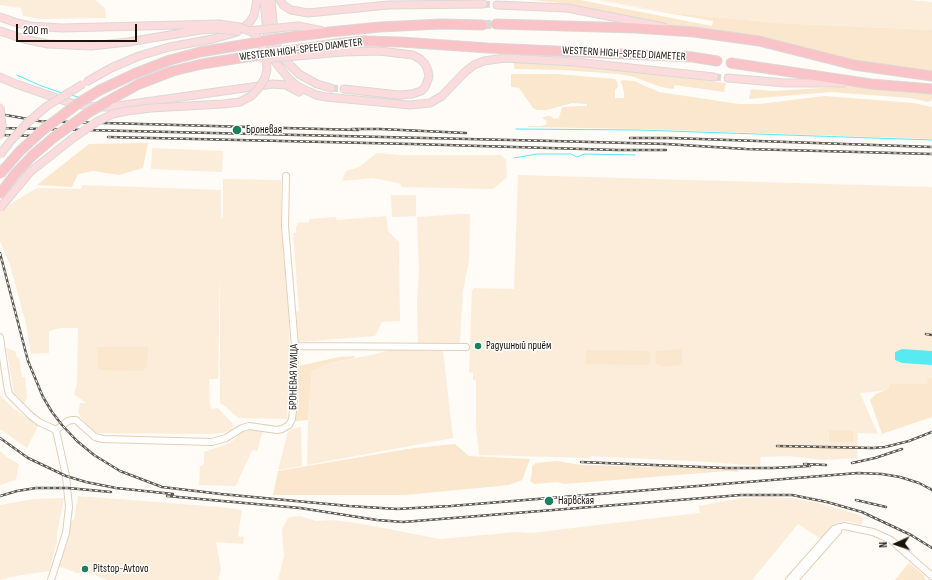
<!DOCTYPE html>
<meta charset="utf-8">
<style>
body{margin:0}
#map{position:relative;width:932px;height:580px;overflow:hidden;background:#fffbf6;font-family:"Sofia Sans Condensed",sans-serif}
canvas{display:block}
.north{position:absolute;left:876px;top:524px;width:40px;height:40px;-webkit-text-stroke:3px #fff;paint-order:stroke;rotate:267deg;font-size:11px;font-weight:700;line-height:16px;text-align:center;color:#1a130a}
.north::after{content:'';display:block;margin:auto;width:14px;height:18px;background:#1a130a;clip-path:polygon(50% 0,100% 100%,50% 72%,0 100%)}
.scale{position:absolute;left:16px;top:24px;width:121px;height:18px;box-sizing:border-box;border:2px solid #1a130a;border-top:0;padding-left:5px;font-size:12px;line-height:14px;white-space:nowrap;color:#1a130a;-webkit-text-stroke:3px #fff;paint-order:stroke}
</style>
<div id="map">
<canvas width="932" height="580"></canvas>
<div class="north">N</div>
<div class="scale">200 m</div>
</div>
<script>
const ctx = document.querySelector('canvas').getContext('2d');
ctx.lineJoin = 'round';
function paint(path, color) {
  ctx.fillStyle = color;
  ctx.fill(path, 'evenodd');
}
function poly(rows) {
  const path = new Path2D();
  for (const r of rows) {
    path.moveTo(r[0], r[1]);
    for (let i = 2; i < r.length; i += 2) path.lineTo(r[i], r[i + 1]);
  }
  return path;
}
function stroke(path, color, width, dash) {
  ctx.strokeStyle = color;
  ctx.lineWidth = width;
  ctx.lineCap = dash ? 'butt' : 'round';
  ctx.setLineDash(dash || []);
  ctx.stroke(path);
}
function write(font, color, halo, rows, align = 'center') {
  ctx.font = font + ' "Sofia Sans Condensed",sans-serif';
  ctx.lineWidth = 3;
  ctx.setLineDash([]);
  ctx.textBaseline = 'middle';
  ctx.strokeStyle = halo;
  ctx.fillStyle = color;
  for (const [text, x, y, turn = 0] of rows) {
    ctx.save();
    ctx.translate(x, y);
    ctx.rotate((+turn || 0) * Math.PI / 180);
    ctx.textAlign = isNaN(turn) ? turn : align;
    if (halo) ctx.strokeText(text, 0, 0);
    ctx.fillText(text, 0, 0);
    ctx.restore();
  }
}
const built = poly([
 [0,0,95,0,105,8,106,18,41,19,23,16,21,8,0,5],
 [599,0,910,0,932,2,932,30,777,23,672,13],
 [152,148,223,151,222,172,151,169],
 [377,153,401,155,501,155,506,160,507,177,493,189,402,187,399,183,372,178,342,181,346,171,359,167],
 [518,175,932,187,932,378,928,379,928,384,889,384,888,389,881,391,860,393,878,434,858,433,857,458,823,460,788,456,761,457,760,466,709,462,591,456,590,458,479,455,476,427,476,380,473,380,473,373,469,372,472,291,474,288,514,289],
 [223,179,281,180,281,221,289,322,290,370,287,419,238,418,226,407,220,403,220,274,218,379,209,379,210,404,211,409,218,408,233,424,232,430,222,433,211,434,97,433,86,424,78,413,80,403,86,403,74,394,77,383,78,328,61,328,49,331,49,353,31,354,26,324,10,265,0,241,0,210,37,188,81,189,82,185,221,190,221,219,223,215],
 [391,195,416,195,416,216,392,217],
 [462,214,470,214,469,261,463,290,460,341,459,344,418,344,417,302,419,272,417,217],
 [386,216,388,231,399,242,400,321,382,322,375,336,299,342,296,312,299,311,293,233,296,233,296,227,297,226,297,223,309,222,309,219,336,217,337,220],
 [6,348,15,351,17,357,19,358,22,377,25,377,27,396,25,404,14,393],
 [390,350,443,351,453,438,307,465,308,425,312,371,330,363,376,354],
 [0,395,13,408,38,426,27,448,0,429],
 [301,427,302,466,278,470,288,431,291,429],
 [252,429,263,431,257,451,252,450,236,486,199,485,200,466,204,464,204,452,230,443,244,431],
 [0,451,7,457,19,464,16,480,0,485],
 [78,496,220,507,242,510,238,536,244,537,243,544,216,542,221,570,218,580,107,580,87,572,77,573,58,566,72,520,74,520],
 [765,497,791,498,818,503,857,514,864,518,861,525,848,521,838,522,821,539,798,524,752,580,278,580,284,556,282,529,288,518,291,517,300,516,316,521,331,520,357,523,440,539,517,532,531,533,681,515,700,513,699,506,741,498],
 [64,498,57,533,57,541,49,571,10,577,0,580,0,505,34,499]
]);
const green = poly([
 [532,0,580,0,712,26,713,21,593,0,672,13,777,23,932,30,932,71,854,61,759,39,658,23,569,4],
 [513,62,587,66,726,83,724,92,675,85,673,89,661,87,634,77,619,74,563,70,515,69],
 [511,74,556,74,615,79,617,82,618,87,615,90,615,98,624,98,624,92,621,81,623,80,634,81,659,92,739,104,760,104,824,96,914,103,932,107,932,139,639,129,527,127,528,126,542,126,547,124,546,120,542,118,547,116,551,116,554,119,559,118,562,107,583,106,587,106,587,104,572,103,547,110,537,110,533,108,519,88,511,87],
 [857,86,932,94,932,100,928,102,910,98,830,92,749,99,751,89,773,91],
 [148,143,143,168,119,175,93,171,78,174,72,187,37,185,89,144],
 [98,347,148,347,147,367,142,371,100,370,97,365],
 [682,349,682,365,663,367,655,364,656,351],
 [586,350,650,351,650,365,585,364],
 [355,356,354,358,330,363,312,371,308,420,295,421,299,403,299,366,339,357],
 [928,378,932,378,932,417,882,434,870,400,876,394,888,389,889,384,927,384],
 [829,430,853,431,853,442,829,442],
 [455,444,469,456,530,459,522,480,509,485,405,495,273,495,278,471,414,448],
 [557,461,581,465,734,469,739,470,737,472,728,471,564,484,558,482,534,484,530,481,532,473,532,466,536,463],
 [909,563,925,576,924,577,926,580,895,580]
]);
const water = poly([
 [902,349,932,351,932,365,902,363,895,360,895,352]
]);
const stream = poly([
 [17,75,39,85,62,93],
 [71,95,78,97],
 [516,129,639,130,932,140],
 [514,158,537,154,571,154,577,157,584,154,635,155]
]);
const majorTunnel = poly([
 [483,4,497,5],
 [714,77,728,78],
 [331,88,344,89]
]);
const highwayTunnel = poly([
 [482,25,496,24]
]);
const minor = poly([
 [0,337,7,385,9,394,30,415,39,422,56,430],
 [295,346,466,347],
 [56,430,68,421,72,420,76,420,95,437,103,439,212,442,226,438,242,428,249,426,277,430,282,429,289,425,292,419,294,402,295,346,285,226,286,176],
 [51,580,66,533,69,507,66,476,56,430],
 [789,580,834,529,844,526,873,532,891,540,932,576],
 [795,580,838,531,839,527]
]);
const major = poly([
 [264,0,268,43,276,63,289,79,297,86,316,95,326,97,410,105,430,103,442,96,465,72,474,65,484,61,505,58,575,62,714,77],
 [271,0,274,31,278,50,282,57,299,74,317,84,331,88],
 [280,0,283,5,291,10,308,13,388,5,483,4],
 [497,5,567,8,664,27],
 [0,17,17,23],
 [0,31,24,39,48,44,91,46],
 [343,52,379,51,413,55,420,59,425,64,428,71,429,77,425,87,421,91,412,94,399,95,344,89],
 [0,77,16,84,71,103,95,107,110,107,273,84,286,85,299,92],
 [728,78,785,83,844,83],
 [88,81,111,68,139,56,169,47,213,39,237,32,250,22,254,15,257,0]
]);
const highway = poly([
 [496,24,635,28,694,32,759,41,854,65,932,76],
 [329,32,380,27,441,24,482,25],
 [342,43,364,41,401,42,488,48,692,57,717,61],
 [731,63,871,84,932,89],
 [108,101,139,84,173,71,202,64,246,57]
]);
const rail = poly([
 [0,114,39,121,68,122,358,130],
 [0,128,553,141,666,144,746,149,932,154],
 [352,129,380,129,466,133],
 [0,135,40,136],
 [108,137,411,144,618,150,666,150],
 [630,138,671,138,932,147],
 [0,253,28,361,43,397,52,412,62,425,77,441,94,455,120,471,162,487,221,494,349,506,397,509,451,506,858,473,882,474,900,477,919,483,932,490],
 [926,334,932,335],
 [0,438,28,458,66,476,86,482,116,488,173,494],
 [777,446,873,448,885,447,909,441,932,432],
 [581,462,726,468,773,468,810,466],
 [852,463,875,458,902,449],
 [804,464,826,465],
 [0,496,17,491,36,488,68,488,111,492],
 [167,496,300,508,377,520,403,522,741,495,792,495,827,502,862,512,911,535,932,548],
 [856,500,886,507]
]);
const majorBridge = poly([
 [248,31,298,26,323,31],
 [91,46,128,42,200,30,215,29,237,31],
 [262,59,343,52],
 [0,107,2,125,0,136],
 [0,155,9,143,27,123,47,106,83,84],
 [0,208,30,172,73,138,98,121,113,114,127,111,151,108,223,104,240,102,251,96,258,89,265,78,267,69,266,56,263,47,258,38,252,32,239,27,219,24,62,28,30,26,17,23]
]);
const highwayBridge = poly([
 [246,57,342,43],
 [0,174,20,151,43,130,80,102,100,90,134,74,170,60,200,52,283,38,329,32],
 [0,194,15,174,32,156,53,138,88,113,108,101]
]);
const markers = [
 [237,130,5,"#1a815b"],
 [478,346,4,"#1a815b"],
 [549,501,5,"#1a815b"],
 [85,569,4,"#1a815b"]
];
const streetNames = [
 ["WESTERN HIGH-SPEED DIAMETER",301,50,-7],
 ["WESTERN HIGH-SPEED DIAMETER",624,54,3],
 ["БРОНЕВАЯ УЛИЦА",294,377,-89]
];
const poiNames = [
 ["Броневая",246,130],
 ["Радушный приём",486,346],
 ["Нарвская",558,501],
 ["Pitstop-Avtovo",93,569]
];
paint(built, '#fcedda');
paint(green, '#fae7ce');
paint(water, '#58eaf2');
stroke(stream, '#58eaf2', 1);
stroke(majorTunnel, '#ddd8d3', 7, [7, 3.5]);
stroke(highwayTunnel, '#ddd8d3', 9, [9, 4.5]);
stroke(minor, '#e3cfb6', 8);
stroke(major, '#dad9d8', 9);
stroke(highway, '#dad9d8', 11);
stroke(minor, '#fff', 6);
stroke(major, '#fcdbdd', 7);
stroke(highway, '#fac3c7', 9);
stroke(rail, '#605a53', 2.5);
stroke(rail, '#fff', 1, [3]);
stroke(majorBridge, '#dad9d8', 9, []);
stroke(highwayBridge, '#dad9d8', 11, []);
stroke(majorBridge, '#fcdbdd', 7);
stroke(highwayBridge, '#fac3c7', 9);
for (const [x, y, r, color] of markers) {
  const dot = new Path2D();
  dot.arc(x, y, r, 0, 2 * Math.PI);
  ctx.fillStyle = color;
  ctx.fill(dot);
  stroke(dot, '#fff', 1.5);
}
write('11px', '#1a130a', '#fff', streetNames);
write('11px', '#1a130a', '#fff', poiNames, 'left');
</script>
